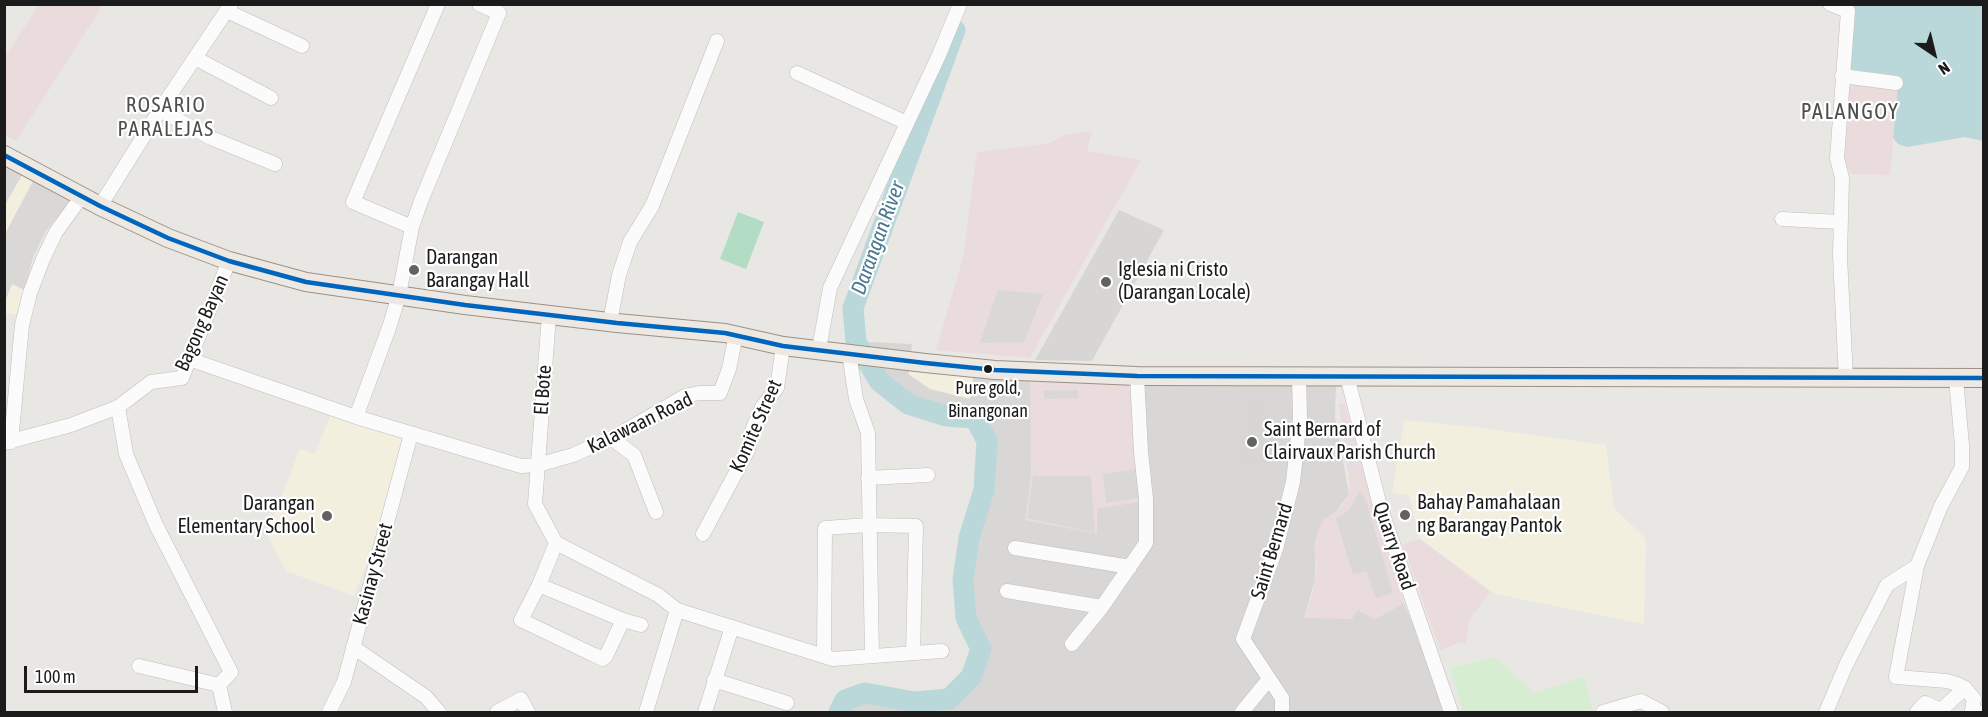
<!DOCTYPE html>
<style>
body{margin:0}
#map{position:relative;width:1988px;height:717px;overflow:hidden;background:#e9e7e4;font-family:"Asap Condensed",sans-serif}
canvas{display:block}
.frame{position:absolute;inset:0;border:6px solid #1b1b1b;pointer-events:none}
.north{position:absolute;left:1904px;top:24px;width:60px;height:60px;-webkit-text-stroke:4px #fff;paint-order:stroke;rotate:145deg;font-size:16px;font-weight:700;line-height:24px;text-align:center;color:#1b1b1b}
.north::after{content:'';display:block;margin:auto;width:21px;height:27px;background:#1b1b1b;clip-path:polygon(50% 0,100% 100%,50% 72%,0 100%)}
.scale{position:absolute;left:24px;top:666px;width:174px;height:27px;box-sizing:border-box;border:3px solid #1b1b1b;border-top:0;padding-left:8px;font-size:18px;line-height:21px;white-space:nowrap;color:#1b1b1b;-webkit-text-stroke:4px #fff;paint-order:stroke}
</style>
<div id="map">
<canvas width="1988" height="717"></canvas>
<div class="frame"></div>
<div class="north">N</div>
<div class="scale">100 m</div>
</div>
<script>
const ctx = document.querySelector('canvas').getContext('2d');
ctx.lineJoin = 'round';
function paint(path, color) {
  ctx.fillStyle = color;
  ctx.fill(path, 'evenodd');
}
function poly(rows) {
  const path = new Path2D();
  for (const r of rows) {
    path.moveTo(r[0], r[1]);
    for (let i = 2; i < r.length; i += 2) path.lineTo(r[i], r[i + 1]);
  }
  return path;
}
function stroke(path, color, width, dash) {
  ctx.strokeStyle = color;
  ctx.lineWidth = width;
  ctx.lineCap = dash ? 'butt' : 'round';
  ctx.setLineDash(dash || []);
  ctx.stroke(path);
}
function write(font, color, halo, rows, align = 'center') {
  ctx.font = font + ' "Asap Condensed",sans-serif';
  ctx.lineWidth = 4.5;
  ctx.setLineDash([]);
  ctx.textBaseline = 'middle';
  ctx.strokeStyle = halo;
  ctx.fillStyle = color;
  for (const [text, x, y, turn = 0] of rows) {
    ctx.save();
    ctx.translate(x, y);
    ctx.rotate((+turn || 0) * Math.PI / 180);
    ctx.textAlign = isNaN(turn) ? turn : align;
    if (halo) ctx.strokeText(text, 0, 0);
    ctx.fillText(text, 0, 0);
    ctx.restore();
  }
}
const residential = poly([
 [868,363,1336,383,1335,417,1349,494,1316,539,1315,580,1304,618,1358,610,1375,619,1404,603,1449,712,839,712,845,700,865,693,920,702,949,699,971,677,981,649,966,618,964,576,971,533,984,490,987,441,975,418,946,416,908,404,879,381]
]);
const commercial = poly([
 [39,5,103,5,16,141,5,135,5,57],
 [1849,69,1899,76,1890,175,1852,174,1843,165],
 [1092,131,1087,151,1141,160,1030,358,936,350,963,258,977,152,1047,144,1064,135],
 [1030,381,1132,384,1144,501,1097,509,1097,534,1025,520,1031,476],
 [1339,404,1345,404,1378,525,1404,603,1375,619,1358,610,1352,619,1304,618,1313,593,1317,567,1314,546,1318,530,1324,519,1341,508,1349,494,1350,486],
 [1420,539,1490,592,1469,620,1466,643,1458,643,1440,650,1403,544]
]);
const industrial = poly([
 [1352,430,1362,469,1348,471,1342,431]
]);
const education = poly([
 [4,166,71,200,46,230,33,257,25,290,16,314,5,314],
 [911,366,974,374,970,399,930,389,908,374],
 [330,416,407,437,386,499,369,557,354,596,286,571,267,534,300,449,315,454],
 [1404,420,1474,427,1606,445,1614,508,1646,539,1644,624,1496,594,1420,539,1409,495,1392,493]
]);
const religious = poly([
 [1119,210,1164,230,1092,361,1035,360],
 [1243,392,1271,394,1261,470,1237,467]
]);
const park = poly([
 [1495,657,1534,693,1584,677,1593,709,1579,712,1463,712,1450,668]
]);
const pitch = poly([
 [738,212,764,222,746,269,720,259]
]);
const parking = poly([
 [5,166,22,175,5,205],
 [33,181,71,200,46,231,33,257,25,290,12,284,5,302,5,234],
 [998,290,1043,294,1024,342,980,343],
 [1078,390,1078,398,1045,399,1043,391],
 [1137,469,1141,498,1106,503,1103,474],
 [1033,476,1091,476,1095,533,1027,518],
 [1359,492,1365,498,1393,593,1376,598,1366,571,1353,575,1336,518,1349,510]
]);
const water = poly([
 [1854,5,1983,5,1983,141,1965,137,1907,147,1898,144,1893,138,1899,76,1849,69]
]);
const pier = poly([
 [849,341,912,344,908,378,855,369]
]);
const river = poly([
 [839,712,845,700,865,693,914,702,949,699,971,677,981,649,966,618,963,580,969,538,984,490,987,441,975,418,946,416,908,404,879,381,856,342,853,308,955,30]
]);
const minor = poly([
 [1830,4,1848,11,1837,158,1842,178,1840,256,1846,379],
 [227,11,302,46],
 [195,58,271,98],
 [797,73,907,123],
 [1842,76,1896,83],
 [160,110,211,138,275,164],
 [100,206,160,110,231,4],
 [1782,219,1840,222],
 [412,227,353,202,438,4],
 [549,315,535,504,556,543,658,595,677,610,833,659,942,651],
 [610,322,619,275,630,242,652,206,717,41],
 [819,349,830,288,939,55,960,4],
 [849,353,856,399,868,433,872,656],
 [189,359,356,417,521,466,538,465,573,455,616,436,685,396,699,393,720,393,729,369,736,335],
 [1347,376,1380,506,1451,712],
 [118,407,126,454,156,525,231,672,219,685],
 [356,417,389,328,399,295,412,227,421,201,499,13,479,4],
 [611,438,634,455,656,512],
 [11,442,22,325,30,293,43,259,56,232,82,196],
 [4,443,71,425,118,407,151,382,182,378,229,261],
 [868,478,928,475],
 [703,534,748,450,753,428,762,407,777,388,783,346],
 [1015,548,1130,567],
 [1917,566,1896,677,1947,681,1957,684,1965,688,1974,699,1972,710,1978,712],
 [539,585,623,620,606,656,603,659,594,655,521,620,539,585,556,543],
 [1007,591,1102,607],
 [623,620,641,625],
 [1072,644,1102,607,1146,543,1146,499,1141,452,1137,376],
 [353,647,426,697,439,712],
 [824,656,825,528,868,525,916,526,913,653],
 [139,666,219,685],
 [714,680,787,703],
 [219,685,225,712],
 [1941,710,1965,688],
 [329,712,344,682,411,434],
 [497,712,521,699,528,712],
 [646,712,677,610],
 [705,712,732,627],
 [1242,712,1269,679],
 [1282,712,1282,698,1243,639,1276,549,1293,482,1300,417,1299,376],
 [1603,712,1641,701,1662,712],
 [1826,712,1846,665,1887,585,1917,566,1941,506,1962,467,1962,445,1956,379],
 [1917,712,1925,703,1941,710]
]);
const major = poly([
 [4,155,100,206,168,238,229,261,306,282,465,305,617,323,725,333,783,346,925,363,995,370,1137,376,1984,378]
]);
const bus1 = poly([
 [4,155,100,206,168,238,229,261,306,282,465,305,617,323,725,333,783,346,925,363,995,370,1137,376,1984,378]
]);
const markers = [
 [414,270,6,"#636261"],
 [1106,282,6,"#636261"],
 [988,369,5,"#1b1b1b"],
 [1252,442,6,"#636261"],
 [1405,515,6,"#636261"],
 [327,516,6,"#636261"]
];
const busNames = [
 ["Pure gold,",988,388],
 ["Binangonan",988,411]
];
const poiNames = [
 ["Darangan",426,258],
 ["Barangay Hall",426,281],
 ["Iglesia ni Cristo",1118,270],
 ["(Darangan Locale)",1118,293],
 ["Saint Bernard of",1264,430],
 ["Clairvaux Parish Church",1264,453],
 ["Bahay Pamahalaan",1417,503],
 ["ng Barangay Pantok",1417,526],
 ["Darangan",315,504,"right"],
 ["Elementary School",315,527,"right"]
];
const streetNames = [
 ["Bagong Bayan",202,323,-66],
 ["El Bote",543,390,-86],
 ["Kalawaan Road",640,423,-26],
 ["Komite Street",756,426,-66],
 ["Quarry Road",1394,546,71],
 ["Saint Bernard",1272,551,-73],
 ["Kasinay Street",373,574,-75]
];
const neighbourhoodNames = [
 ["ROSARIO",166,105],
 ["PARALEJAS",166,129]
];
const waterNames = [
 ["Darangan River",878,238,-70]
];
const quarterNames = [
 ["PALANGOY",1850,112]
];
paint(residential, '#d8d7d5');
paint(commercial, '#eadbdc');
paint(industrial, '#e6dde3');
paint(education, '#f3efdf');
paint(religious, '#d7d6d5');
paint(park, '#d6edd1');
paint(pitch, '#b3dcc4');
paint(parking, '#d9d8d7');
paint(water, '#bad8da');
paint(pier, '#d6d6d5');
stroke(river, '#bad8da', 21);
stroke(minor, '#bfbebc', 15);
stroke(major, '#9c9084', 20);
stroke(minor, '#fcfbfb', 14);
stroke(major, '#eee8e3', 18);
stroke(bus1, '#0065bd', 4.5);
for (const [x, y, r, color] of markers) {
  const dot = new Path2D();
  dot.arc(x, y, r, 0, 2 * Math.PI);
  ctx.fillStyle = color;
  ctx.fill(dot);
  stroke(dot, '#fff', 2);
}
write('18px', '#1b1b1b', '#fff', busNames);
write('20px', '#1b1b1b', '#fff', poiNames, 'left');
write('20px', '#1b1b1b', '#fff', streetNames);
ctx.letterSpacing = '1.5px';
write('21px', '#4e4e4e', '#fff', neighbourhoodNames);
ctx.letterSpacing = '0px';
write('italic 21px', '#4c7991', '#fff', waterNames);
ctx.letterSpacing = '1.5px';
write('22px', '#4e4e4e', '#fff', quarterNames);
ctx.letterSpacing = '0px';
</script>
